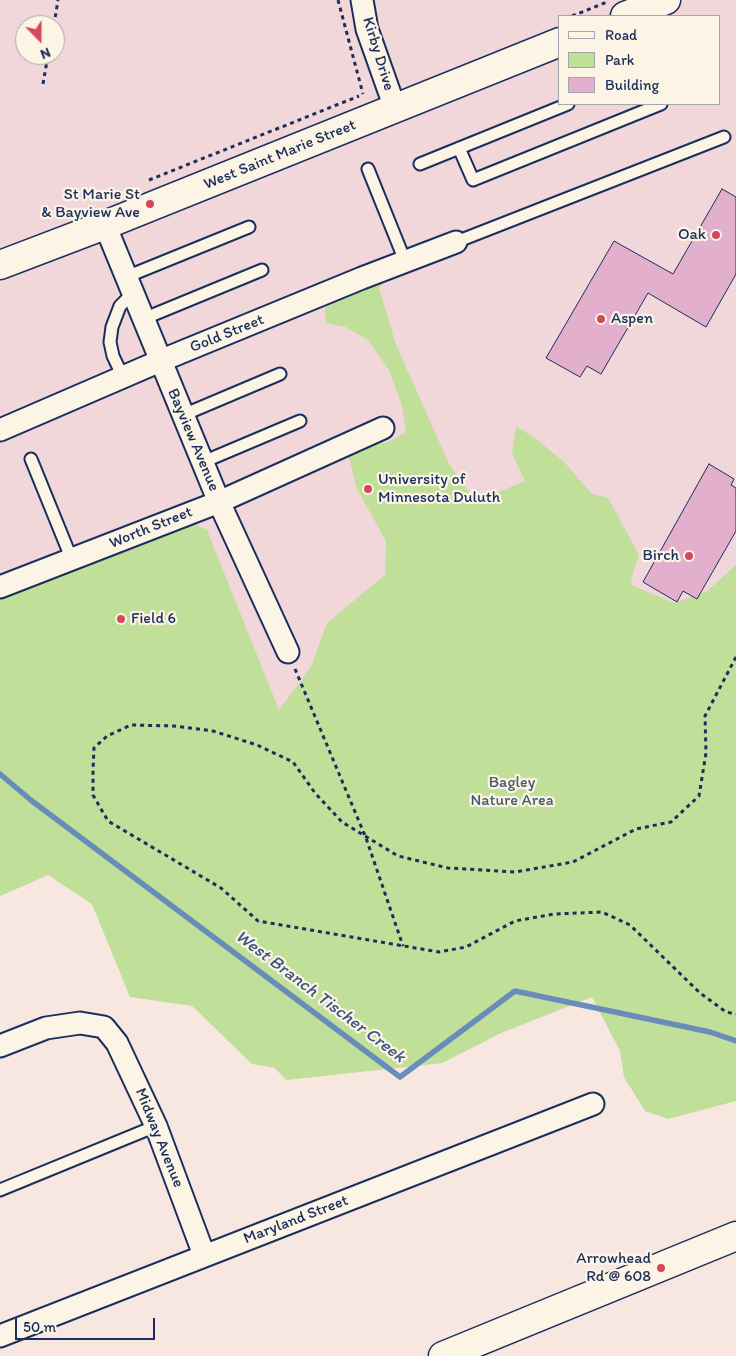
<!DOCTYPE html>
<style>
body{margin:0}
#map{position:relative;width:736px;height:1356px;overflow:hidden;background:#f7e7e0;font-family:Itim,sans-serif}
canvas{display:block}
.legend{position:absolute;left:558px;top:15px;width:162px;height:90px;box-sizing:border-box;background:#fcf5e5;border:1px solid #a2a6af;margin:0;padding:6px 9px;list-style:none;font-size:15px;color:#1b2f5e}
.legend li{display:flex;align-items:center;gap:10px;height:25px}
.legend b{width:25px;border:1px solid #a2a6af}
.north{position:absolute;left:15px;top:15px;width:50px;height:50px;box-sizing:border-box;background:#fcf5e5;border:1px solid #a2a6af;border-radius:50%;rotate:158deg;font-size:14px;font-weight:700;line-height:20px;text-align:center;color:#1b2f5e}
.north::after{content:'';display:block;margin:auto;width:18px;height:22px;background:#d1495b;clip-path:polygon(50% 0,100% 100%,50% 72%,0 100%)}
.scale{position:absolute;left:15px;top:1318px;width:140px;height:22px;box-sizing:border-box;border:2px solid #1b2f5e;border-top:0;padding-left:6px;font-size:15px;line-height:18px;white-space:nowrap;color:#1b2f5e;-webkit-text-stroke:4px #fcf5e5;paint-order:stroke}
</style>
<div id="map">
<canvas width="736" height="1356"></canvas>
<ul class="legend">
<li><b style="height:6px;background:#fcf5e5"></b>Road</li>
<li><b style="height:14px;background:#c0df98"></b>Park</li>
<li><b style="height:14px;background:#e2afcc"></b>Building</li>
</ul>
<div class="north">N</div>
<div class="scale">50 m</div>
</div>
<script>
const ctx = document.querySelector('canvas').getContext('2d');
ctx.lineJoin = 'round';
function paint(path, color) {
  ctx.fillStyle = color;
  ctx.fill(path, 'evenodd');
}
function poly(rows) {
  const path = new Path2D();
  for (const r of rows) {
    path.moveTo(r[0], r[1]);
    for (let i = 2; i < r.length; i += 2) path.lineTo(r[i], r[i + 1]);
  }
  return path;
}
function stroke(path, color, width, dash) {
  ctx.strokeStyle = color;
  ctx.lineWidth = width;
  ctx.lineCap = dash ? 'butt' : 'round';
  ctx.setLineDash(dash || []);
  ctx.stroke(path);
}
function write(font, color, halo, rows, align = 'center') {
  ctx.font = font + ' Itim,sans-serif';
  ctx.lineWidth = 4.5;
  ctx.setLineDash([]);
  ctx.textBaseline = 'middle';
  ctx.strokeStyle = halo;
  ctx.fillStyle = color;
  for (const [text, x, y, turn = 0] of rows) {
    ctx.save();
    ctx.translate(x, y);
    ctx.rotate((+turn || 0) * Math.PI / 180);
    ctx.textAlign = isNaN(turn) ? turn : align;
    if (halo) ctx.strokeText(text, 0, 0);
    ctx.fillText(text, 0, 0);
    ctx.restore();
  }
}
const built = poly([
 [0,0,736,0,736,1080,635,1080,592,997,501,1033,442,1063,286,1080,171,957,48,875,0,896],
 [560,16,720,16,720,104,560,104],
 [25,25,55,25,55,55,25,55]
]);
const green = poly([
 [387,278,379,288,396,345,449,464,471,495,475,499,485,498,525,481,512,453,516,426,536,439,564,462,592,494,608,498,639,555,631,579,633,586,675,603,707,591,736,565,736,1101,668,1119,645,1111,624,1077,620,1051,592,997,501,1033,442,1063,286,1080,275,1068,252,1064,192,1006,130,997,92,904,48,875,0,896,0,599,193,524,207,530,279,710,311,667,327,623,385,575,386,541,357,489,348,454,372,445,389,442,406,432,402,405,389,370,368,340,346,327,326,323,325,308,342,293]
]);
const stream = poly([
 [0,774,32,801,400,1077,515,991,710,1032,736,1041]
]);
const building = poly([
 [722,189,736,197,736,274,706,327,648,293,601,374,587,366,580,377,546,358,614,241,673,274,722,189],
 [709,464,734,479,731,485,736,488,736,531,697,599,683,591,677,602,643,582,709,464]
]);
const path = poly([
 [338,0,363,94],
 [572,16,607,2],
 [54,25,58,0],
 [43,84,48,55],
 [149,180,359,96],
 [736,657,705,716,706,753,699,796,671,822,636,829,573,862,515,872,448,868,398,856,342,822,315,793,293,762,257,745,213,731,174,726,131,725,107,736,94,748,93,771,93,795,108,821,221,888,258,921,439,952,466,947,515,921,554,914,602,912,630,925,700,993,726,1012,736,1014],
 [295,669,366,838,403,946]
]);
const lane = poly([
 [459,148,473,180,661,104],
 [420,164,568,104],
 [368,169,405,261],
 [456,242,724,137],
 [126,277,249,227],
 [143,319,262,270],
 [123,377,113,356,110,342,112,327,120,306,133,293],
 [183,415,280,374],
 [31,459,72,560],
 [203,462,300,421],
 [0,1190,156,1126]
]);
const street = poly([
 [362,0,367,29,395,108],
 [105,225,219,502,288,652],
 [0,430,160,361,362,278,456,242],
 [0,587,219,502,383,428],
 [0,1046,46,1028,80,1023,104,1027,117,1043,156,1126,204,1255],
 [0,1336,593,1104]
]);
const secondary = poly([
 [625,16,666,0],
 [0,265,105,225,560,42],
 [443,1356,736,1236]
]);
const markers = [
 [150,204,5,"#d1495b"],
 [716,235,5,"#d1495b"],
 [601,319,5,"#d1495b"],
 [368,489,5,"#d1495b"],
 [689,556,5,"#d1495b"],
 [121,619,5,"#d1495b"],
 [661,1268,5,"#d1495b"]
];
const streetNames = [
 ["Kirby Drive",378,54,73],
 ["West Saint Marie Street",280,155,-22],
 ["Gold Street",227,334,-22],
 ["Bayview Avenue",193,440,67],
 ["Worth Street",151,528,-22],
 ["Midway Avenue",159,1138,68],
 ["Maryland Street",296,1220,-21]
];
const poiNames = [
 ["St Marie St",140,195],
 ["& Bayview Ave",140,213],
 ["Oak",706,235],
 ["Aspen",611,319,"left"],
 ["University of",378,480,"left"],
 ["Minnesota Duluth",378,498,"left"],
 ["Birch",679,556],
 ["Field 6",131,619,"left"],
 ["Arrowhead",651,1259],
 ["Rd @ 608",651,1277]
];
const parkNames = [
 ["Bagley",512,783],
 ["Nature Area",512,801]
];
const waterNames = [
 ["West Branch Tischer Creek",320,997,37]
];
paint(built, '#f1d6da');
paint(green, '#c0df98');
stroke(stream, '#698dba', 5.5);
paint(building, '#e2afcc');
stroke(building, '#1b2f5e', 1);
stroke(lane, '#1b2f5e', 15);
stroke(street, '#1b2f5e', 25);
stroke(secondary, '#1b2f5e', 31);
stroke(path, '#1b2f5e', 3, [4, 4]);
stroke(lane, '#fcf5e5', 11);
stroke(street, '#fcf5e5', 21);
stroke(secondary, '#fcf5e5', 28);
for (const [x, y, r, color] of markers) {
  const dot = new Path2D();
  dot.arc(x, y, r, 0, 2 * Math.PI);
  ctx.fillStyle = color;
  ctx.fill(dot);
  stroke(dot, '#fcf5e5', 2);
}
write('16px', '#1b2f5e', '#fcf5e5', streetNames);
write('16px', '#1b2f5e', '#fcf5e5', poiNames, 'right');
write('16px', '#445b6c', '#fcf5e5', parkNames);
write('italic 18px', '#3c5684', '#fcf5e5', waterNames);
</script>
